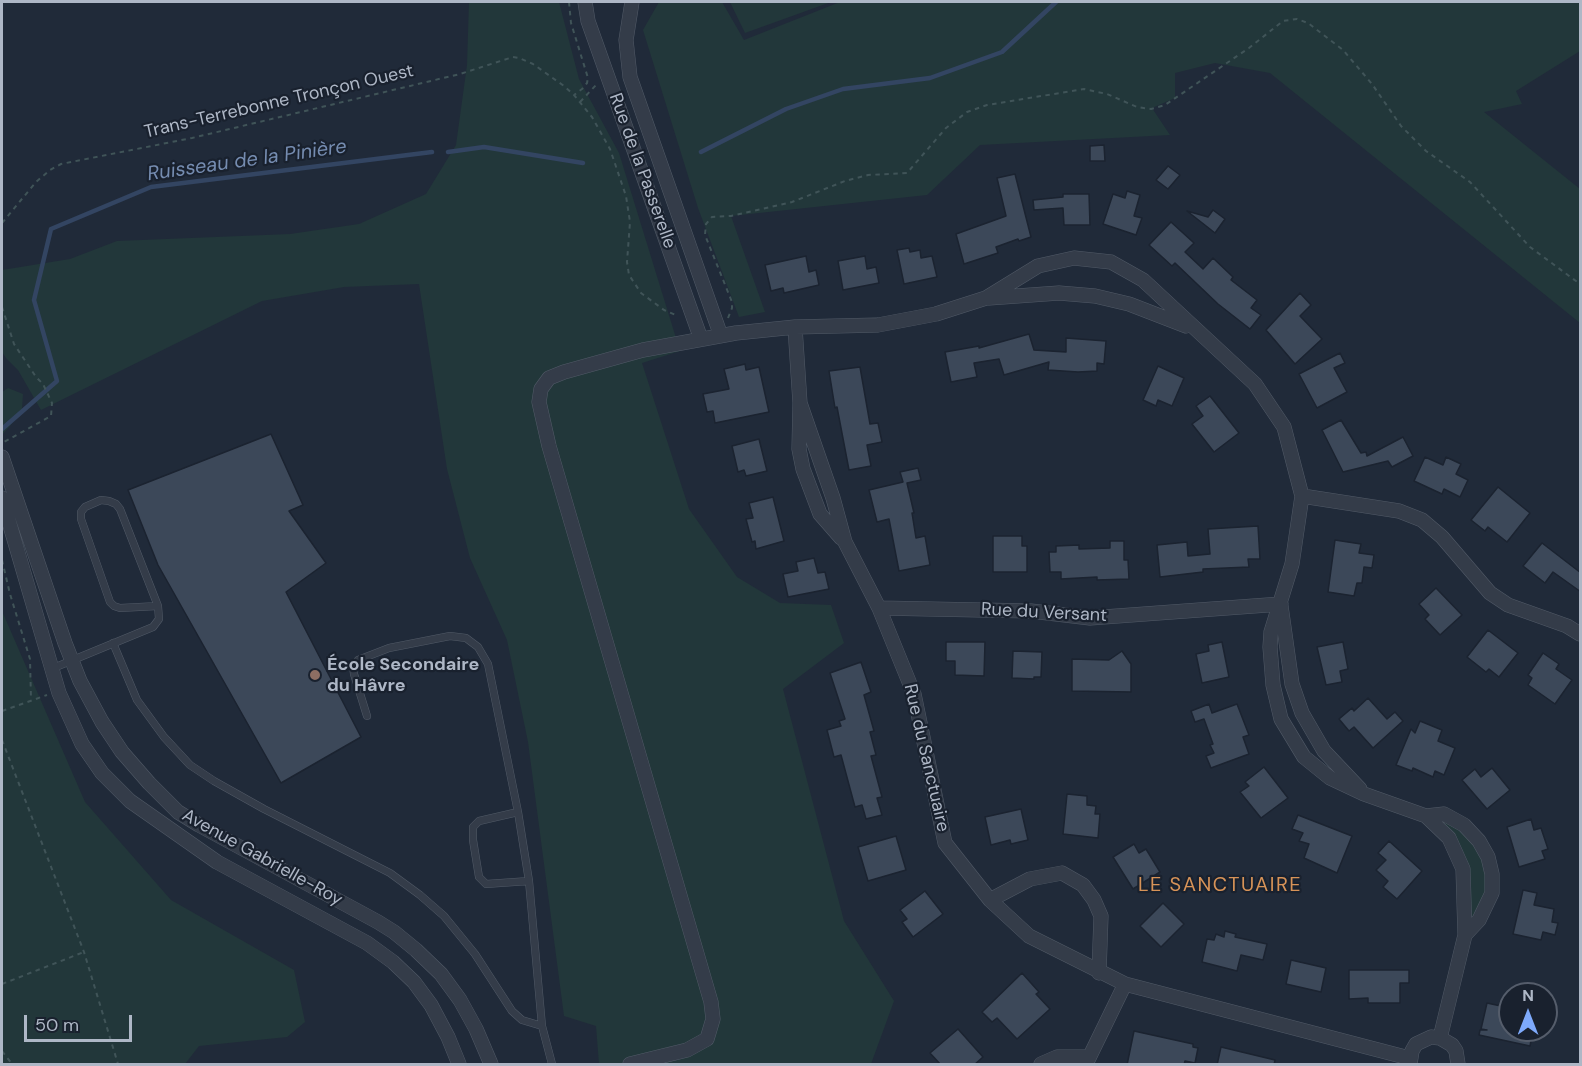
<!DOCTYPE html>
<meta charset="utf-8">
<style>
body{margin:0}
#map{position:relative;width:1582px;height:1066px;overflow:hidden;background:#202a39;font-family:"DM Sans",sans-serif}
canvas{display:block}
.frame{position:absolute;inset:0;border:3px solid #aeb7c6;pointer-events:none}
.north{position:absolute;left:1498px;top:982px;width:60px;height:60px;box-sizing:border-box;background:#19212e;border:2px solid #555d6b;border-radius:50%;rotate:0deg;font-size:16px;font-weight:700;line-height:24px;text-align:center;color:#aeb7c6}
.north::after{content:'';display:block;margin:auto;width:21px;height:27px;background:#7eaafb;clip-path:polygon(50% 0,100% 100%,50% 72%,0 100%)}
.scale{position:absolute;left:24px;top:1015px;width:108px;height:27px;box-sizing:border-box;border:3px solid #aeb7c6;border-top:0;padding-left:8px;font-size:18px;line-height:21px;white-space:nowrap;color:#aeb7c6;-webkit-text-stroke:4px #19212e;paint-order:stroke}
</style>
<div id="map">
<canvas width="1582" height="1066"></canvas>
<div class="frame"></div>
<div class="north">N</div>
<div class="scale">50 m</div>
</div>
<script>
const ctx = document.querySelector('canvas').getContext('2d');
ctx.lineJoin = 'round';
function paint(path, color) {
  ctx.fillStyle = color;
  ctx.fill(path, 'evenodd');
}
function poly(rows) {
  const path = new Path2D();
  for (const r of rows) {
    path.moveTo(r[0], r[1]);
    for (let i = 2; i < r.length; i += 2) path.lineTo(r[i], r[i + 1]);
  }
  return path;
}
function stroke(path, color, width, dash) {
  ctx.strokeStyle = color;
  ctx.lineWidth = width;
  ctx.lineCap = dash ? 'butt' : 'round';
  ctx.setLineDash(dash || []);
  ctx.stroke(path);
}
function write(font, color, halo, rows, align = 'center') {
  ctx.font = font + ' "DM Sans",sans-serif';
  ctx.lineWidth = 4.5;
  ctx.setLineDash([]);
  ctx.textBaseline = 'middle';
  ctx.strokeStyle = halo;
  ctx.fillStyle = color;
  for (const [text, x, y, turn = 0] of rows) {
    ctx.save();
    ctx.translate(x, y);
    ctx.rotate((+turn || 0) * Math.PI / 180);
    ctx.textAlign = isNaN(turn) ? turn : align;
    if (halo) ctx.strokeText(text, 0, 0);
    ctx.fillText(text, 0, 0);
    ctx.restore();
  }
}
const green = poly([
 [469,2,559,2,579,79,619,153,680,351,642,363,689,509,737,577,780,603,831,605,844,643,783,689,844,921,894,1001,871,1064,599,1064,596,1026,564,1016,528,742,507,640,470,558,447,469,419,284,344,287,262,301,41,410,18,370,6,358,2,352,2,270,70,259,117,241,290,234,359,224,426,194,456,145,467,65],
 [659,2,722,2,744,40,840,2,1580,2,1580,51,1516,91,1522,104,1484,112,1580,189,1580,323,1270,73,1215,63,1175,73,1175,98,1152,108,1170,135,980,145,927,195,731,216,765,312,739,317,698,208,643,30],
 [730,2,831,2,745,33],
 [8,388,23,394,22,409,10,426,2,435,2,392],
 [2,611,85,802,171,900,294,970,305,1022,287,1037,199,1046,185,1064,2,1064],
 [1444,814,1479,841,1492,893,1465,935,1463,869,1426,816]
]);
const stream = poly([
 [448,152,484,147,583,163],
 [701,152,786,109,843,89,930,78,1002,52,1056,2],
 [2,429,57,381,34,300,51,229,151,187,432,152]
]);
const building = poly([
 [1104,145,1105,161,1090,161,1090,146,1104,145],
 [1168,166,1180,175,1168,189,1156,180,1168,166],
 [1015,174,1031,237,1019,241,1018,239,996,247,998,253,964,264,956,234,1006,216,997,178,1015,174],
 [1127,191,1140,195,1134,216,1142,218,1136,235,1103,224,1113,194,1125,198,1127,191],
 [1063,194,1089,194,1090,225,1064,225,1063,208,1034,210,1033,200,1063,197,1063,194],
 [1213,210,1225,219,1215,233,1187,211,1208,217,1213,210],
 [1171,222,1194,243,1185,252,1203,269,1213,258,1233,277,1231,280,1257,300,1251,308,1261,315,1250,329,1218,304,1175,263,1172,266,1149,245,1171,222],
 [909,248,910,252,920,250,921,258,932,256,937,277,904,284,897,250,909,248],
 [806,256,809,272,816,270,819,285,784,293,783,288,771,291,765,265,806,256],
 [865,256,867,269,876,267,879,283,843,290,838,261,865,256],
 [1300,293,1311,305,1300,316,1322,339,1295,364,1266,330,1300,293],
 [1029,334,1034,350,1066,352,1066,338,1106,341,1104,364,1097,363,1097,371,1078,372,1048,370,1049,362,1004,375,999,359,974,363,977,377,951,382,945,352,979,346,979,348,1029,334],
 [1340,353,1345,363,1334,368,1347,392,1317,408,1299,374,1340,353],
 [745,364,746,370,759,367,769,412,715,423,713,411,707,412,703,394,729,389,724,369,745,364],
 [1158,366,1184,378,1172,406,1158,400,1156,406,1143,400,1158,366],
 [860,367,870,424,878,423,882,442,867,445,871,466,849,470,837,407,835,408,829,371,860,367],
 [1210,396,1239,433,1214,452,1192,424,1203,416,1196,406,1210,396],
 [1341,420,1361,453,1366,452,1367,456,1403,437,1413,456,1392,467,1388,461,1343,472,1322,430,1341,420],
 [271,434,303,505,289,511,326,563,286,592,361,737,281,783,158,565,128,490,271,434],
 [759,439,767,471,746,476,744,470,738,472,732,446,759,439],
 [1425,457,1443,465,1446,457,1461,464,1456,474,1468,480,1460,497,1444,489,1442,494,1414,481,1425,457],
 [918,468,921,480,907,483,914,513,912,513,916,538,925,536,930,565,899,571,889,519,877,522,869,490,903,482,900,472,918,468],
 [1498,487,1530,513,1507,542,1488,527,1485,531,1471,520,1498,487],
 [773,497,784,541,756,549,755,541,752,542,746,519,753,518,749,503,773,497],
 [1258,526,1260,559,1248,559,1249,567,1203,569,1203,572,1160,577,1157,545,1187,542,1188,556,1210,554,1208,529,1258,526],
 [993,536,1022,536,1022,546,1027,546,1027,572,993,572,993,536],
 [1335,540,1361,544,1359,553,1374,555,1372,568,1364,567,1362,583,1357,583,1354,596,1328,592,1335,540],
 [1110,541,1124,541,1124,560,1128,560,1129,579,1097,580,1097,577,1061,579,1061,572,1050,572,1049,552,1056,552,1056,546,1079,545,1079,549,1110,548,1110,541],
 [1542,543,1581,573,1581,592,1553,572,1545,583,1523,566,1542,543],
 [814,558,818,573,825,572,829,589,788,597,783,574,798,571,796,562,814,558],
 [1436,588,1462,615,1440,635,1425,619,1429,615,1419,604,1436,588],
 [1488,630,1518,653,1499,677,1489,669,1486,672,1467,657,1488,630],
 [946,642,985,642,984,676,955,675,955,661,946,661,946,642],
 [1222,642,1229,677,1202,683,1196,654,1209,651,1208,645,1222,642],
 [1343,642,1348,669,1340,671,1342,682,1326,685,1317,647,1343,642],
 [1013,651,1042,652,1041,677,1034,677,1034,679,1012,678,1013,651],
 [1122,651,1131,664,1131,692,1072,691,1072,659,1109,660,1122,651],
 [1543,653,1559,664,1556,669,1572,680,1555,704,1528,685,1532,678,1528,675,1543,653],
 [861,662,871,692,864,695,874,731,870,732,876,755,871,756,882,797,877,798,882,815,866,819,862,805,855,807,841,755,834,757,827,730,841,726,839,721,845,719,830,673,861,662],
 [1368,698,1387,719,1395,712,1403,721,1373,748,1354,727,1349,731,1339,719,1352,708,1354,711,1368,698],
 [1209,704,1212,713,1237,704,1249,735,1243,737,1249,754,1211,768,1206,756,1214,753,1210,745,1213,744,1204,719,1195,722,1191,711,1209,704],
 [1420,721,1442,730,1438,741,1455,748,1444,775,1435,771,1433,777,1413,768,1412,771,1396,765,1411,729,1415,733,1420,721],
 [1264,767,1288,798,1261,818,1240,792,1249,786,1245,782,1264,767],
 [1492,768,1510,790,1487,809,1462,780,1475,769,1481,777,1492,768],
 [1067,794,1087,796,1087,805,1096,806,1095,814,1100,814,1098,838,1063,834,1067,794],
 [1021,809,1028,840,1011,844,1010,840,991,845,985,817,1021,809],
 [1298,815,1352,836,1337,873,1304,858,1309,844,1299,841,1303,833,1292,829,1298,815],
 [1531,819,1534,830,1541,828,1548,849,1542,851,1545,859,1519,867,1507,827,1531,819],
 [896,836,906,870,868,881,858,847,896,836],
 [1389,841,1422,871,1397,899,1383,887,1388,881,1376,870,1386,860,1378,853,1389,841],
 [1134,844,1139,853,1146,849,1160,872,1133,889,1113,857,1134,844],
 [1523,890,1537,893,1534,905,1554,909,1552,922,1558,923,1555,935,1543,932,1541,940,1513,934,1523,890],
 [925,891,943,914,913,937,902,922,907,919,900,910,925,891],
 [1163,903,1184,924,1161,947,1140,926,1163,903],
 [1225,931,1236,934,1235,937,1267,944,1263,960,1241,955,1237,971,1202,962,1207,939,1214,940,1216,934,1224,937,1225,931],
 [1291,960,1326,968,1321,992,1286,984,1291,960],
 [1349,970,1409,970,1409,983,1400,983,1400,1003,1368,1003,1368,998,1349,999,1349,970],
 [1022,973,1039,992,1036,994,1050,1009,1017,1039,997,1018,992,1022,982,1012,1022,973],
 [1487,1003,1510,1008,1510,1030,1533,1030,1530,1046,1479,1035,1480,1030,1487,1030,1481,1029,1487,1003],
 [958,1029,983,1057,974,1065,941,1065,930,1053,958,1029],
 [1134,1031,1193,1044,1193,1047,1198,1048,1195,1063,1185,1061,1184,1065,1127,1065,1134,1031],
 [1221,1047,1275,1060,1274,1065,1217,1065,1221,1047]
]);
const path = poly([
 [569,2,571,23,588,78,587,83,582,89,574,95],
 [580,102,597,84],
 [2,223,36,182,50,170,61,164,192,138,460,74,513,57,519,58,533,64,564,86,574,95,592,117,610,149,626,196,630,222,627,262,629,275,641,293,664,310,678,316],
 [2,307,14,344,36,377,43,384,52,403,51,416,4,442],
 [728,318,732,308,732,302,705,235,706,224,712,217,731,216,792,202,845,181,868,175,907,173,946,128,967,112,987,105,1084,89,1107,94,1137,107,1151,109,1165,105,1249,48,1283,21,1297,19,1308,23,1343,50,1372,84,1401,126,1426,151,1470,182,1530,247,1580,284],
 [2,560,10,594,30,659,31,700],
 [2,711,47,695],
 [2,740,84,952,118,1064],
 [2,984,84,952],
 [2,1051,12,1064]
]);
const service = poly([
 [113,643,137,700,164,737,190,765,214,781,264,809,390,873,420,895,444,916,475,954,512,1011,522,1020,542,1026,529,881,518,812,488,664,478,647,466,638,450,636,389,648,358,660,353,666,354,674,367,716],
 [51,669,153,627,159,619,158,606,120,509,116,504,109,501,101,500,85,507,81,512,81,519,110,602,114,606,120,608,158,606],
 [518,812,479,821,473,827,473,840,479,877,486,884,529,881],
 [542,1026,552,1064]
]);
const minor = poly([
 [585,2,588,21,701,339],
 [632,2,626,40,630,77,721,336],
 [989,298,1059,293,1095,296,1129,304,1186,326],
 [795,327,800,403,799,449,803,469,820,514,841,538],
 [800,403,833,498,845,542,879,608,914,694,945,843,990,900,1029,936,1125,984,1409,1058],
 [2,457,65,643,80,681,102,722,122,752,149,783,178,812,199,825,378,922,394,932,416,950,441,974,460,1000,476,1029,491,1064],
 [1302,496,1399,511,1422,520,1442,537,1490,593,1508,605,1567,626,1580,634],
 [2,498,59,693,82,744,102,773,130,801,217,862,367,943,393,962,414,982,431,1005,448,1037,459,1064],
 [1281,606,1292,684,1302,713,1324,751,1360,789],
 [879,608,1031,611,1090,618,1281,604],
 [1426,816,1444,814,1464,825,1479,841,1488,857,1492,874,1492,893,1479,920,1465,935],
 [990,900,1030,879,1062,873,1083,885,1094,900,1101,916,1099,973],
 [630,1064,687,1050,707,1039,713,1019,711,1002,549,446,539,402,541,389,549,378,564,372,643,350,736,333,795,327,878,325,936,314,986,298,1038,266,1074,258,1111,262,1143,280,1255,384,1284,427,1302,496,1292,564,1271,632,1270,647,1273,685,1281,719,1304,757,1330,778,1364,794,1426,816,1449,838,1463,869,1465,935,1440,1038],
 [1041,1064,1057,1057,1088,1057],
 [1086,1064,1125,984],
 [1410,1064,1412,1051,1416,1044,1431,1037,1440,1038,1452,1045,1456,1051,1458,1064]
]);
const markers = [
 [315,675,6,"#8d6e63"]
];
const streetNames = [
 ["Trans-Terrebonne Tronçon Ouest",279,102,-13],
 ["Rue de la Passerelle",642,171,70],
 ["Rue du Versant",1044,613,3],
 ["Rue du Sanctuaire",926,758,77],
 ["Avenue Gabrielle-Roy",262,858,29]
];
const poiNames = [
 ["École Secondaire",327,665],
 ["du Hâvre",327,686]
];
const waterNames = [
 ["Ruisseau de la Pinière",247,161,-8]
];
const neighbourhoodNames = [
 ["LE SANCTUAIRE",1220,886]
];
paint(green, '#22373a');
stroke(stream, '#334562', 4.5);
paint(building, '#3c4859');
stroke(building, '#1b2330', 1.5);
stroke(service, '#515a67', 8);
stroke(minor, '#515a67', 15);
stroke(path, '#405458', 2, [4.5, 4.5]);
stroke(service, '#343c49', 7);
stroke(minor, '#343c49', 14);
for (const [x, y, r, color] of markers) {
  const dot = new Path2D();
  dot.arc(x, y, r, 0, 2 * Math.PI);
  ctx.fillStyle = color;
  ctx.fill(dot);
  stroke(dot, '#19212e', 2);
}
write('18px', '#aeb7c6', '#19212e', streetNames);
write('bold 18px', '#aeb7c6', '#19212e', poiNames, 'left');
write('italic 20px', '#758cb0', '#19212e', waterNames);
ctx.letterSpacing = '1.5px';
write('20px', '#d79358', '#19212e', neighbourhoodNames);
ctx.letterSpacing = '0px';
</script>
